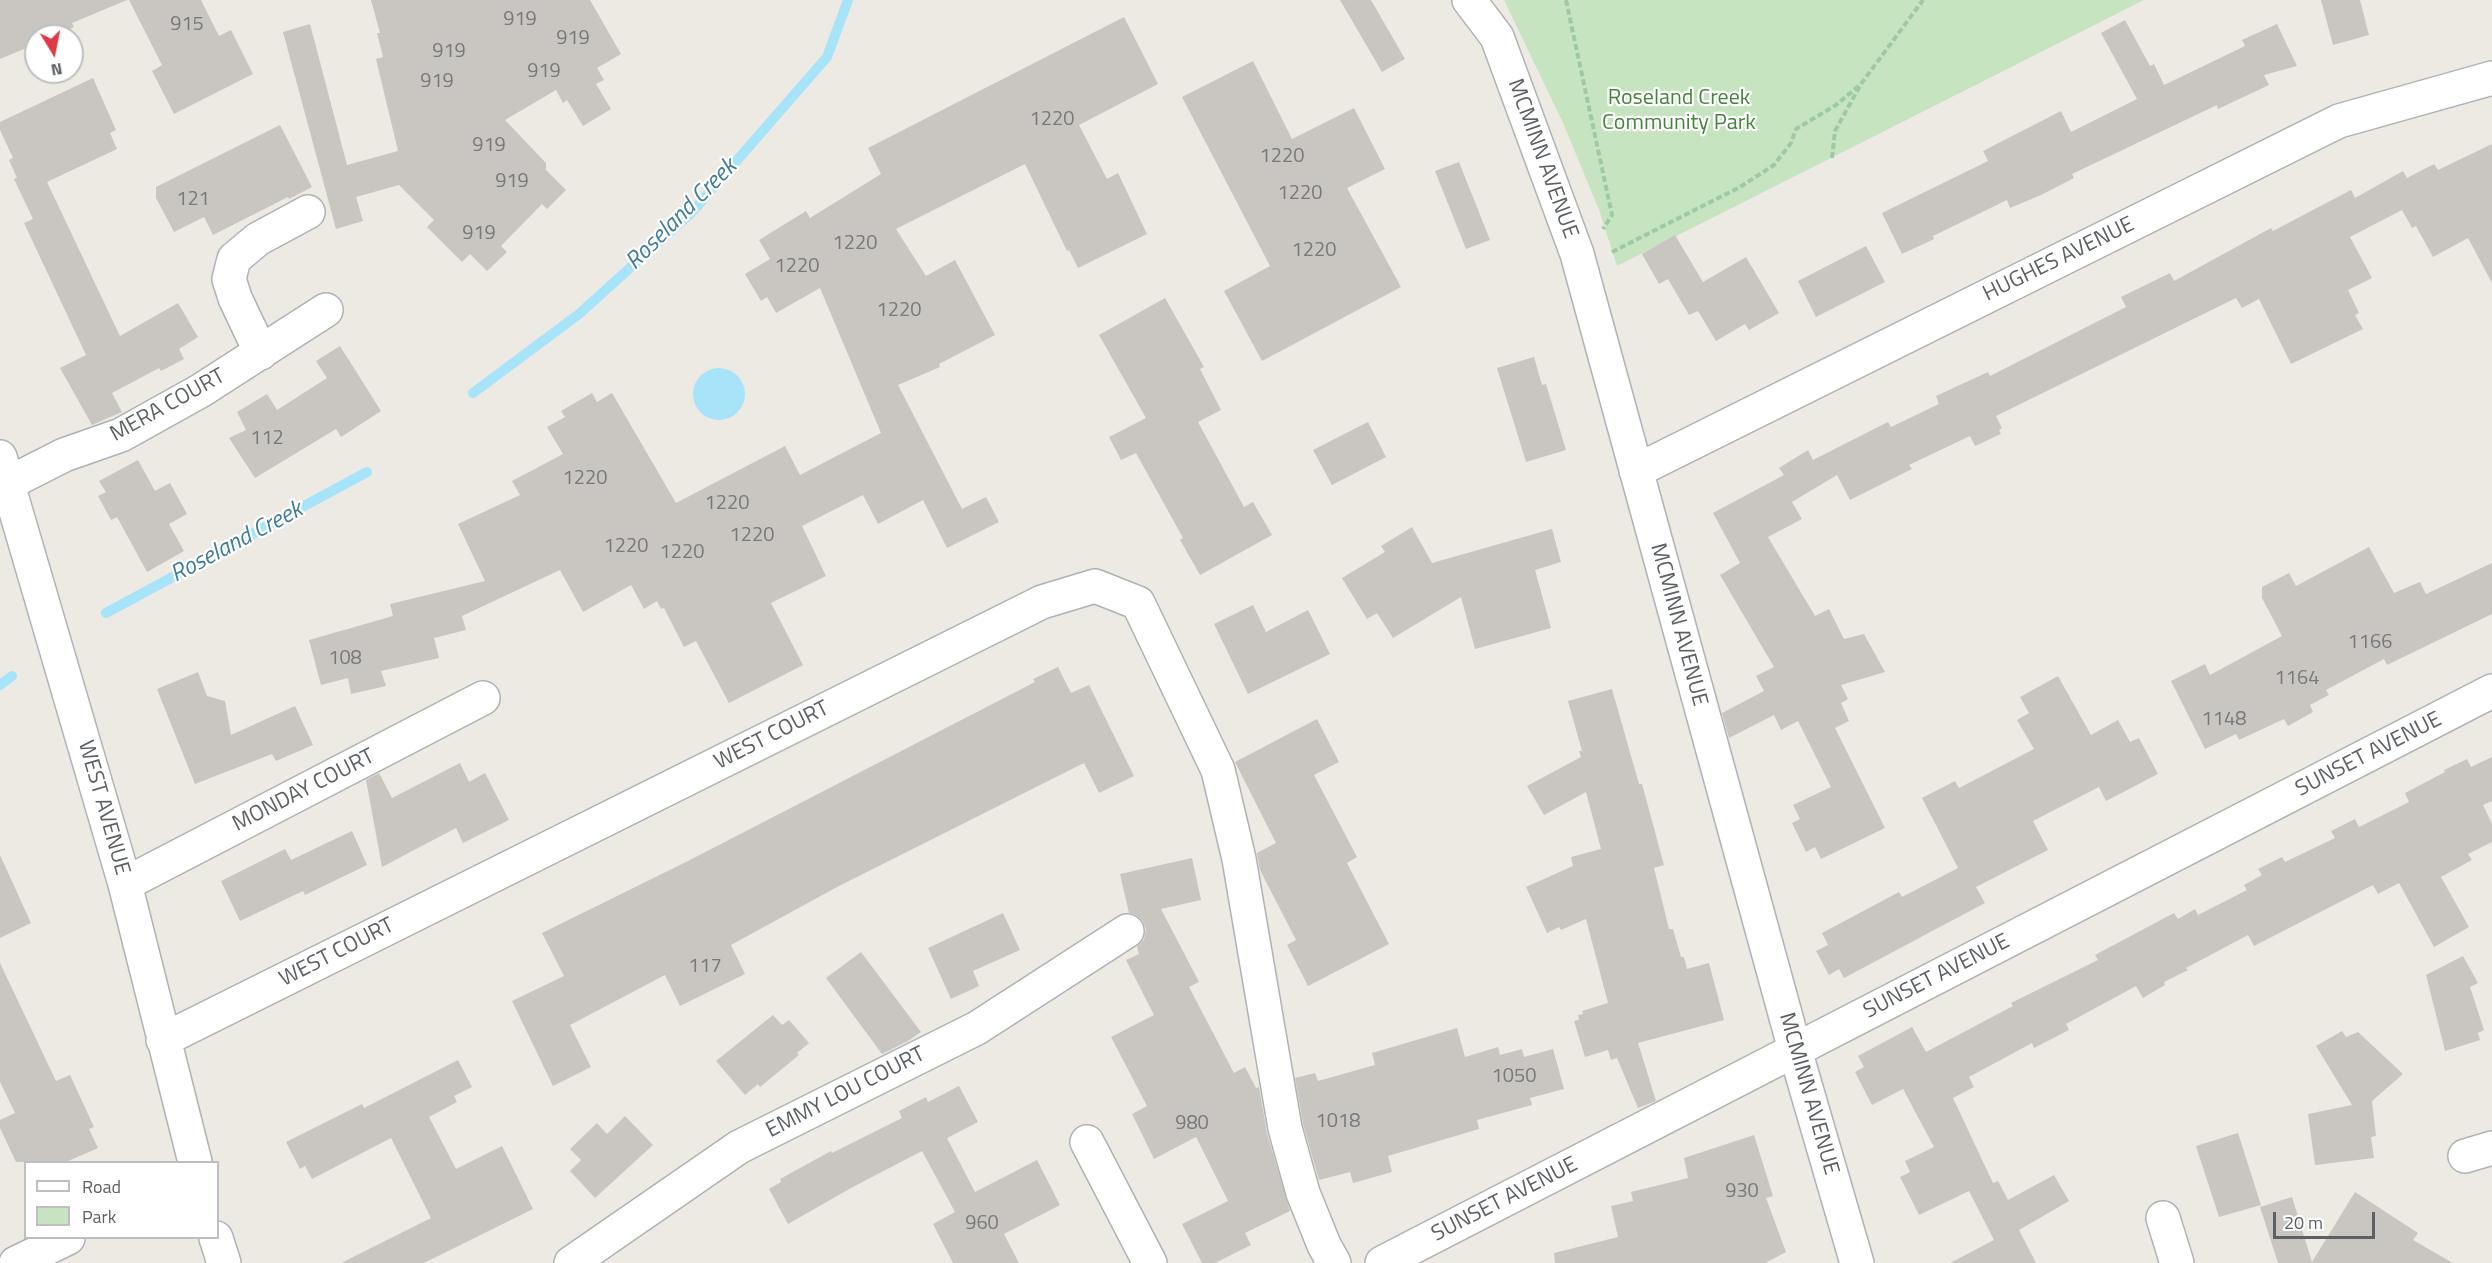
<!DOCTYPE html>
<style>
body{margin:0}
#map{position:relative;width:2492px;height:1263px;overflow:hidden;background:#edeae4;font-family:"Titillium Web",sans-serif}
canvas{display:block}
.legend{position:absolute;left:24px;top:1161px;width:195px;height:78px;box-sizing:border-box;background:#fff;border:2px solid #bebfc1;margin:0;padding:8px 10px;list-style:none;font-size:18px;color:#5c6063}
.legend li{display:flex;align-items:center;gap:12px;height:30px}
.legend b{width:30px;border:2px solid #bebfc1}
.north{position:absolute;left:24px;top:24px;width:60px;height:60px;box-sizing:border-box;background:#fff;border:2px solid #bebfc1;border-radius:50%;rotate:170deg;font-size:16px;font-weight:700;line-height:24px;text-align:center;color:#5c6063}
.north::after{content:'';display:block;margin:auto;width:21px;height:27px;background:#df3847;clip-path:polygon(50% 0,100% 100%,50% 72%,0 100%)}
.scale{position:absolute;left:2273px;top:1212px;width:102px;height:27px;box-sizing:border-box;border:3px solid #5c6063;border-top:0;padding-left:8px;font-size:18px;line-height:21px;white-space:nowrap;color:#5c6063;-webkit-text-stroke:4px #fff;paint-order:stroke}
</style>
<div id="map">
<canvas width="2492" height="1263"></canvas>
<ul class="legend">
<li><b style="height:8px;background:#fff"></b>Road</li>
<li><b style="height:16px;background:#c7e4c1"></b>Park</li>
</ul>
<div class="north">N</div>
<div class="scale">20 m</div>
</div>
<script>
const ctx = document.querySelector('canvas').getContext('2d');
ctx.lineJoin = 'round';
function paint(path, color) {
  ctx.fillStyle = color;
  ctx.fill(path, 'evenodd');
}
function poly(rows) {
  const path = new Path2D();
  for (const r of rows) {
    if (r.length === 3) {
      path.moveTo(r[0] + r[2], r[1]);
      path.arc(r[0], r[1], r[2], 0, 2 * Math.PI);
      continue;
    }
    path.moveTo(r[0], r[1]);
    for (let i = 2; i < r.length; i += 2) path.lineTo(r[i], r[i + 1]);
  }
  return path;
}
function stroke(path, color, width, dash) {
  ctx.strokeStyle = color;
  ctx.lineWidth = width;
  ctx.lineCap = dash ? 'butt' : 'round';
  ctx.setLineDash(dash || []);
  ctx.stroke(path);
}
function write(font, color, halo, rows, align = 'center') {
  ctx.font = font + ' "Titillium Web",sans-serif';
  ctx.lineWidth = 4.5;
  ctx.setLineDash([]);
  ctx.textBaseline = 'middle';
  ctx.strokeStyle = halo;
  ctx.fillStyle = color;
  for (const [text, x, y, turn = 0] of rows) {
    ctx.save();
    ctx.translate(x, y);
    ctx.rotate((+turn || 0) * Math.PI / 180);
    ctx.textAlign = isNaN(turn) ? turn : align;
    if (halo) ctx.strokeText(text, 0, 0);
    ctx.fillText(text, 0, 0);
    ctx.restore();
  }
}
const green = poly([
 [1504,0,2144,0,1617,266,1599,210,1564,125]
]);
const water = poly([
 [719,394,26]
]);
const stream = poly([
 [473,393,579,314,692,212,827,57,848,0],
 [106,613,367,472],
 [0,685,12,676]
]);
const building = poly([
 [0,0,127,0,72,23,74,27,53,36,36,36,36,44,0,59],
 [129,0,201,0,219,36,231,30,253,74,174,114,152,71,162,65],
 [371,0,590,0,621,54,597,68,604,80,596,84,611,109,583,126,567,100,563,103,556,90,505,120,546,163,546,170,566,190,547,209,542,204,501,246,507,252,487,271,470,254,462,262,427,227,434,220,399,185,356,197,363,221,336,229,283,32,310,24,347,165,398,151,376,59,383,57,377,33,380,33],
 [1340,0,1371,0,1405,59,1382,72],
 [2321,0,2360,0,2369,35,2333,45],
 [1124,17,1158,84,1079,125,1107,179,1118,173,1147,234,1078,268,1069,250,1067,251,1025,164,896,229,926,276,955,260,995,335,939,364,940,367,898,385,962,509,986,497,999,522,947,548,923,500,878,524,863,495,802,526,826,576,771,603,803,665,729,703,696,641,684,647,664,608,661,609,657,601,644,609,631,585,583,612,560,570,462,616,466,630,434,638,439,658,381,671,386,686,351,694,348,678,321,685,309,640,393,616,390,604,485,581,458,524,520,495,512,481,563,454,547,427,565,417,561,411,592,393,597,402,612,393,676,503,785,446,800,475,881,433,820,288,776,313,767,297,761,301,745,274,770,259,759,240,806,211,810,218,881,174,868,148],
 [2125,20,2150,66,2154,64,2164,85,2245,46,2242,40,2277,24,2297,66,2264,75,2269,85,2218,109,2217,105,2072,174,2074,178,2041,195,2010,208,2007,200,1933,236,1934,239,1902,254,1882,213,1988,161,1983,151,2061,111,2071,132,2137,99,2101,33],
 [1253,61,1292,139,1354,108,1385,169,1347,188,1401,287,1262,361,1224,291,1270,266,1182,97],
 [93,78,116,130,110,133,117,149,47,182,120,336,178,303,198,337,179,349,184,359,161,371,159,368,112,393,122,412,92,425,60,368,86,355,24,223,33,219,14,179,17,178,9,160,13,158,0,130,0,122],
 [280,125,312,187,289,199,288,197,213,235,204,217,174,232,156,198,156,187],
 [2492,144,2492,283,2468,238,2433,257,2416,226,2412,228,2402,210,2350,237,2372,278,2348,290,2359,313,2355,315,2363,329,2291,364,2259,299,2242,308,2236,298,1996,416,2002,428,1999,430,2001,434,1975,446,1970,436,1909,465,1912,469,1850,500,1837,475,1792,502,1802,519,1768,537,1815,616,1829,609,1844,639,1864,634,1885,672,1841,685,1848,699,1841,703,1849,721,1835,728,1885,828,1821,859,1815,847,1806,852,1792,823,1800,819,1793,805,1831,787,1798,721,1781,730,1774,715,1729,738,1722,713,1764,691,1756,676,1774,667,1720,575,1740,563,1713,513,1784,475,1779,468,1808,450,1813,460,1888,422,1891,427,1939,404,1936,396,1988,372,1990,376,2126,307,2121,297,2170,273,2174,281,2271,228,2273,231,2351,190,2355,198,2403,171,2407,178,2434,164,2438,170],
 [1459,162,1490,240,1466,249,1435,171],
 [1675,235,1703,282,1746,257,1779,313,1749,330,1745,324,1716,341,1698,311,1689,315,1668,279,1659,284,1642,254],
 [1866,246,1885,282,1816,317,1798,281],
 [1165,298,1204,367,1200,369,1221,410,1198,422,1244,507,1253,502,1272,535,1200,575,1180,540,1183,538,1136,453,1121,460,1109,437,1146,418,1099,335],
 [340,346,381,411,341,437,336,429,255,478,229,438,246,430,237,412,267,394,277,410,327,378,316,361],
 [1534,357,1542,385,1546,384,1566,450,1526,462,1497,368],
 [1368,422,1386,457,1332,485,1313,450],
 [138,460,155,491,170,483,187,514,169,524,184,551,147,572,117,517,111,520,98,496,106,492,99,481],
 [1412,527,1432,563,1552,529,1561,562,1535,570,1551,628,1475,649,1461,597,1393,638,1377,613,1367,619,1342,578,1385,552,1381,546],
 [2369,547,2394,593,2420,582,2426,594,2492,563,2492,614,2387,665,2384,659,2326,690,2329,695,2310,705,2313,712,2288,726,2284,719,2239,740,2236,734,2205,749,2171,681,2205,664,2210,675,2282,636,2262,598,2262,587,2289,573,2296,586],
 [1253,605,1266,632,1308,610,1330,654,1248,694,1214,624],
 [1058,667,1071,693,1089,685,1134,776,1099,793,1084,763,837,887,731,945,745,974,680,1006,665,975,570,1025,591,1067,553,1086,512,1001,564,976,542,933,686,862,1035,682,1033,679],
 [198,672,207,696,225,701,231,735,295,706,313,745,276,761,272,754,195,784,157,689],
 [2058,676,2091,735,2118,720,2130,742,2139,738,2158,774,2106,801,2099,787,2033,821,2048,850,1976,887,1985,903,1844,978,1839,969,1829,975,1816,951,1828,945,1822,933,1899,892,1902,897,1958,868,1922,798,1955,781,1959,788,2034,749,2017,720,2029,713,2020,697],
 [1612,689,1639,784,1642,784,1664,865,1654,868,1669,929,1673,929,1681,957,1684,957,1687,969,1709,963,1724,1020,1638,1043,1656,1101,1638,1108,1617,1058,1611,1060,1608,1050,1585,1057,1574,1021,1579,1020,1578,1015,1583,1014,1582,1011,1608,1003,1586,919,1561,930,1559,927,1547,933,1526,887,1573,866,1571,857,1601,849,1586,792,1544,815,1527,786,1581,757,1579,751,1582,751,1568,701],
 [1317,719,1339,762,1314,775,1357,857,1347,863,1389,944,1308,986,1287,945,1296,940,1260,870,1257,853,1276,843,1235,762],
 [2492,757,2492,801,2483,805,2492,824,2492,842,2468,854,2472,860,2441,877,2469,927,2434,947,2399,883,2378,894,2373,885,2254,946,2248,935,2186,968,2188,970,2164,982,2165,985,2143,998,2136,986,2066,1024,2069,1030,2034,1048,2032,1043,1969,1077,1974,1087,1953,1098,1993,1183,1998,1181,2008,1200,2054,1175,2069,1201,2019,1230,2036,1263,1950,1263,1994,1240,1969,1191,1919,1215,1900,1177,1910,1172,1905,1161,1934,1147,1903,1089,1872,1105,1855,1072,1864,1067,1858,1056,1912,1027,1926,1052,2013,1006,2011,1003,2098,960,2095,955,2174,913,2178,919,2195,909,2198,915,2247,890,2244,885,2262,875,2258,869,2282,857,2285,862,2335,838,2331,831,2355,819,2359,827,2409,802,2405,793,2445,772,2444,770,2467,759,2471,767],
 [460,763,469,782,485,773,509,820,463,843,456,828,382,867,366,780,379,773,392,798],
 [352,831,367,865,305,895,303,891,240,921,221,881,285,849,291,860],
 [0,855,31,923,0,938],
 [1192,858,1201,900,1161,909,1199,982,1189,987,1234,1073,1245,1067,1256,1088,1259,1087,1267,1133,1290,1211,1245,1233,1251,1245,1215,1263,1202,1263,1182,1224,1228,1201,1196,1137,1154,1159,1132,1114,1147,1106,1111,1037,1154,1015,1126,960,1139,954,1137,947,1144,939,1146,929,1142,920,1136,915,1129,913,1120,874],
 [1003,913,1020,950,973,971,979,986,951,999,928,948],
 [861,952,921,1032,908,1041,882,1054,826,978],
 [2463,956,2478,983,2470,987,2484,1030,2478,1033,2480,1040,2445,1051,2426,975],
 [0,963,56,1081,70,1075,94,1127,89,1129,98,1148,66,1162,16,1162,0,1128,0,1120,15,1113,0,1082],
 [773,1015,782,1025,789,1020,809,1043,797,1053,799,1055,760,1087,758,1084,745,1095,716,1061],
 [1457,1028,1465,1057,1498,1047,1500,1055,1522,1049,1524,1057,1553,1049,1564,1089,1530,1098,1532,1105,1477,1120,1479,1129,1388,1156,1392,1172,1353,1183,1350,1172,1319,1180,1303,1124,1295,1078,1315,1073,1318,1081,1375,1065,1372,1053],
 [2342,1031,2346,1037,2358,1032,2403,1074,2372,1101,2376,1136,2371,1137,2374,1158,2315,1165,2308,1114,2352,1105,2316,1046],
 [458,1060,472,1087,454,1096,457,1102,429,1117,456,1169,502,1146,533,1209,424,1263,341,1263,431,1218,391,1138,312,1179,305,1166,300,1169,286,1142,362,1104,364,1108],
 [959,1086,978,1122,947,1138,975,1192,1037,1160,1060,1205,1004,1234,1019,1263,953,1263,933,1224,955,1212,922,1151,851,1188,788,1224,769,1189,781,1182,780,1179,831,1151,832,1153,902,1118,899,1111,926,1097,928,1102],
 [625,1116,653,1145,595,1198,570,1171,581,1160,570,1149,597,1123,607,1134],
 [2238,1133,2261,1205,2219,1217,2196,1146],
 [1754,1135,1773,1196,1766,1198,1786,1252,1765,1263,1555,1263,1554,1253,1618,1237,1611,1206,1633,1201,1631,1192,1688,1178,1684,1158],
 [2355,1192,2418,1233,2413,1240,2453,1263,2278,1263,2260,1207,2292,1197,2312,1262]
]);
const path = poly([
 [1566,0,1612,215,1603,229],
 [1832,158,1835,131,1861,84,1923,0],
 [1612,252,1740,187,1774,165,1791,143,1796,129,1836,105,1861,84]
]);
const minor = poly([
 [1469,0,1497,37,1577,254,1795,1050,1857,1263],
 [261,353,235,298,229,279,234,259,258,239,308,212],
 [0,457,125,884,195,1162],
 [1636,471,2339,121,2492,78],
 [7,484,64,455,121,435,200,391,326,310],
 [125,884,483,698],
 [163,1040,1042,602,1095,586,1138,603,1218,770,1239,859,1285,1128,1303,1193,1324,1245,1334,1263],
 [1087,1142,1150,1263],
 [2465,1156,2492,1148],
 [2163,1218,2177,1263],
 [216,1238,224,1263],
 [16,1263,68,1238],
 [571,1263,739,1147,977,1028,1127,931],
 [1382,1263,2492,691]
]);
const numberNames = [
 ["919",520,20],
 ["915",187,25],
 ["919",573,39],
 ["919",449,52],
 ["919",544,72],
 ["919",437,82],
 ["1220",1052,120],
 ["919",489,146],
 ["1220",1282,157],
 ["919",512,182],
 ["1220",1300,194],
 ["121",193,200],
 ["919",479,234],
 ["1220",855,244],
 ["1220",1314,251],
 ["1220",797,267],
 ["1220",899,311],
 ["112",267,439],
 ["1220",585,479],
 ["1220",727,504],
 ["1220",752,536],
 ["1220",626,547],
 ["1220",682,553],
 ["1166",2370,643],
 ["108",345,659],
 ["1164",2297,679],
 ["1148",2224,720],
 ["117",705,967],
 ["1050",1514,1077],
 ["1018",1338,1122],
 ["980",1192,1124],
 ["930",1742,1192],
 ["960",982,1224]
];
const parkNames = [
 ["Roseland Creek",1679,99],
 ["Community Park",1679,124]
];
const streetNames = [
 ["MCMINN AVENUE",1542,159,70],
 ["HUGHES AVENUE",2059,260,-26],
 ["MERA COURT",168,406,-29],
 ["MCMINN AVENUE",1678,625,75],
 ["WEST COURT",772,736,-27],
 ["SUNSET AVENUE",2369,755,-27],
 ["MONDAY COURT",304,791,-27],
 ["WEST AVENUE",103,808,74],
 ["WEST COURT",337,953,-27],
 ["SUNSET AVENUE",1937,977,-27],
 ["EMMY LOU COURT",846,1093,-27],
 ["MCMINN AVENUE",1808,1094,74],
 ["SUNSET AVENUE",1505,1200,-27]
];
const waterNames = [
 ["Roseland Creek",682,215,-45],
 ["Roseland Creek",237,543,-28]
];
paint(green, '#c7e4c1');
paint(water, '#a7e4fa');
stroke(stream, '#a7e4fa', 10);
paint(building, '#c9c5c0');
stroke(minor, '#afb2b5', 36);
stroke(path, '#9ec9a3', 4, [6, 3]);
stroke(minor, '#fff', 33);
write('20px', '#77797a', null, numberNames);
write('22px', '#43843a', '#fff', parkNames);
write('22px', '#5c6063', '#fff', streetNames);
write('italic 24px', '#3f7b9a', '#fff', waterNames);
</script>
